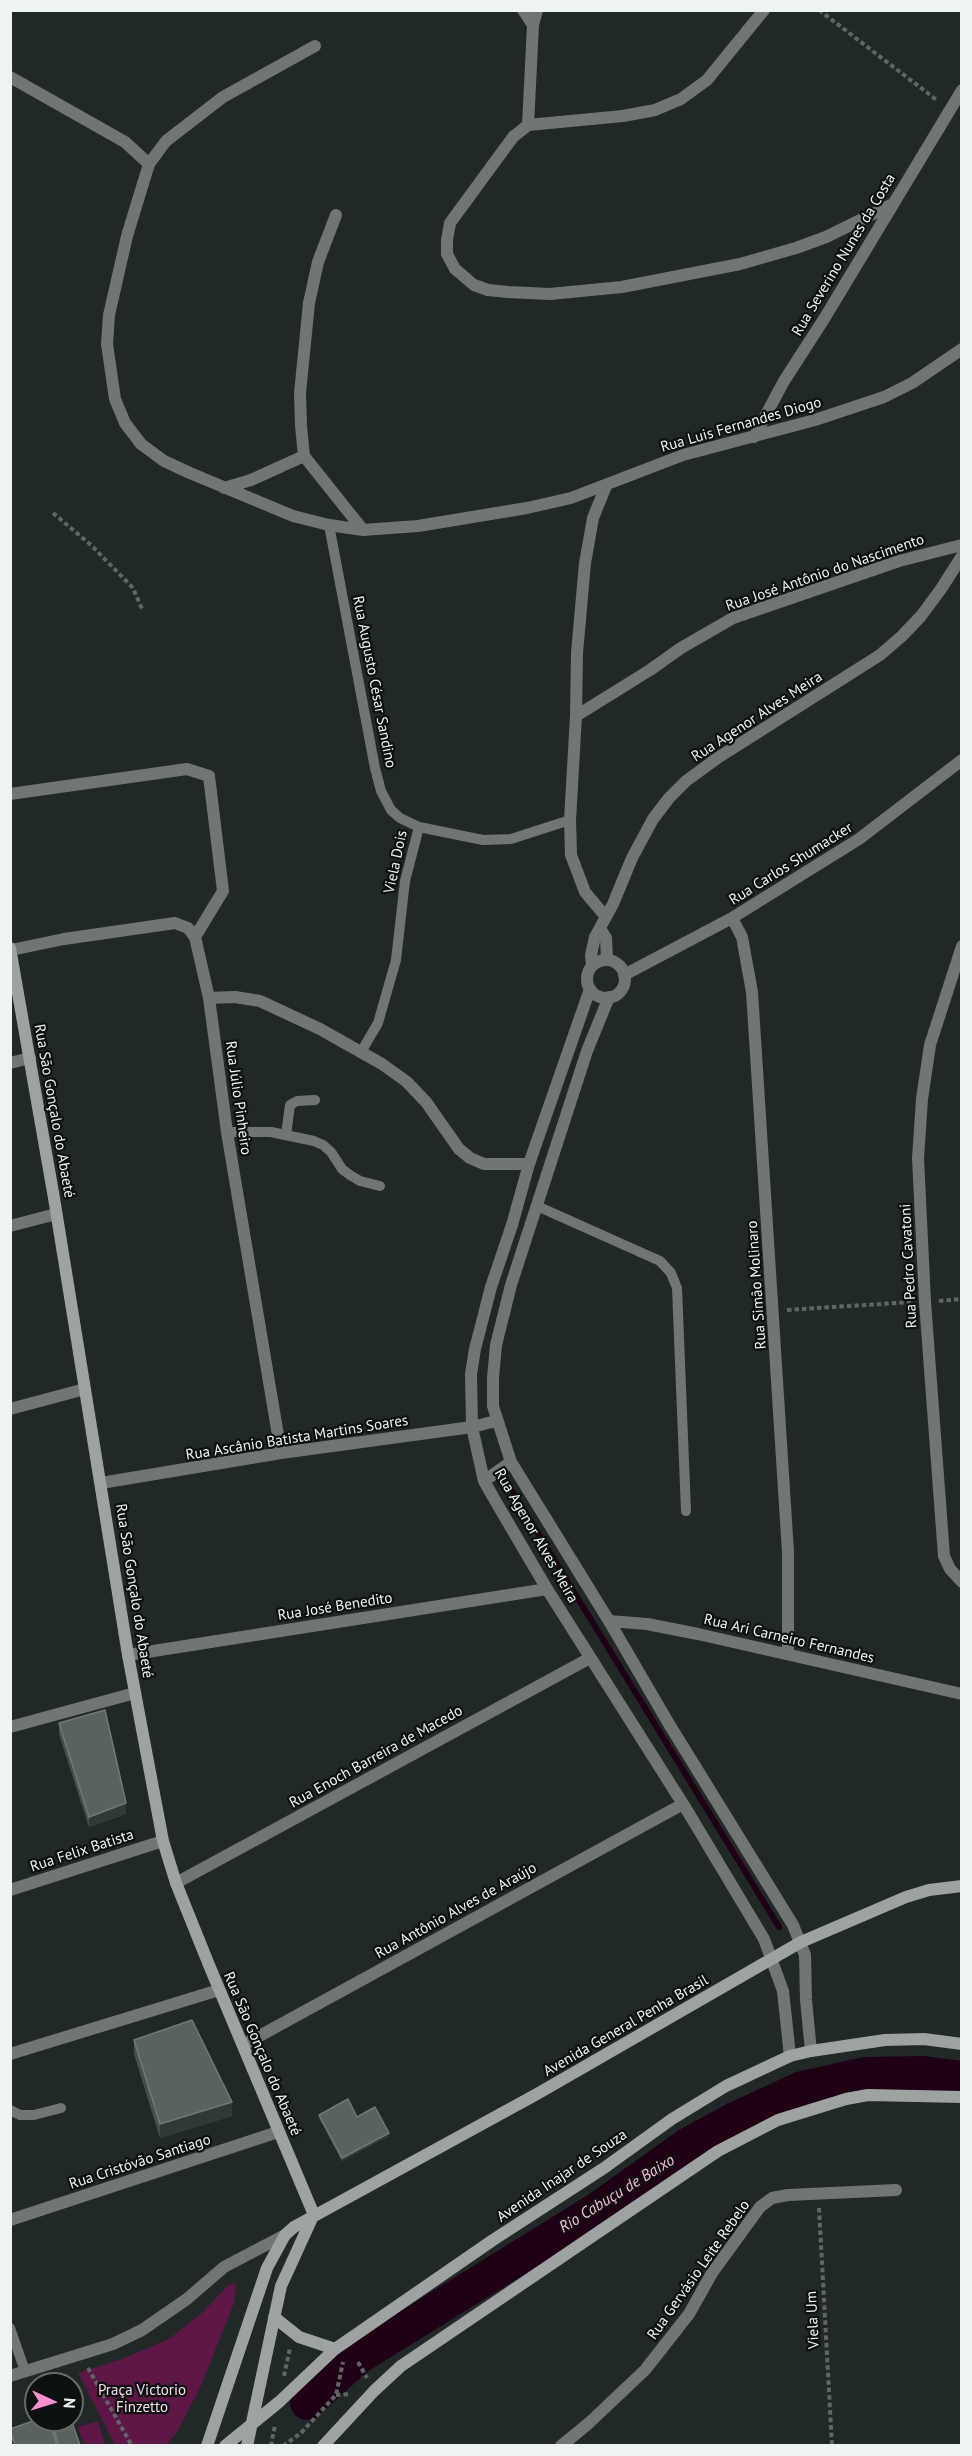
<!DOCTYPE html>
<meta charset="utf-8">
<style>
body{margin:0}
#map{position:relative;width:972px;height:2456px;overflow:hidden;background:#212927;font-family:"PT Sans",sans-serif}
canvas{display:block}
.frame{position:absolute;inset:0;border:12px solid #eef4f2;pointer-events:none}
.north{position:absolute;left:24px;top:2372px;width:60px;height:60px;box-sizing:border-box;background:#0d1110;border:2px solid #676c6a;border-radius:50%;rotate:94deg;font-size:16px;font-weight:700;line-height:24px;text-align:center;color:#eef4f2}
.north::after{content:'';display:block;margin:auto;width:21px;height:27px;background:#f790ce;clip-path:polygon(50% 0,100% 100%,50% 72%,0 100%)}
</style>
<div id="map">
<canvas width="972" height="2456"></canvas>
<div class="frame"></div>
<div class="north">N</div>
</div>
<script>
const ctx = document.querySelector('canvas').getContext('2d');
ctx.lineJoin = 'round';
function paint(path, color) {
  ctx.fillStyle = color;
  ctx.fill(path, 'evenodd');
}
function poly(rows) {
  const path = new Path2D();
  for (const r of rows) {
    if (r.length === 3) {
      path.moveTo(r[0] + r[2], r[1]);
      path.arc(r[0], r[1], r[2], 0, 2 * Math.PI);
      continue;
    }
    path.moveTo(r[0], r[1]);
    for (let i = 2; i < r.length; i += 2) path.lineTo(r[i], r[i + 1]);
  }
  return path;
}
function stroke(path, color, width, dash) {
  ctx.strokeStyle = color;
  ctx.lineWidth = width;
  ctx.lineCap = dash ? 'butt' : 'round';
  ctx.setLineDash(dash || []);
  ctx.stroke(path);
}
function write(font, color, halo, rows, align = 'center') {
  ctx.font = font + ' "PT Sans",sans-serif';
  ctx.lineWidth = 4.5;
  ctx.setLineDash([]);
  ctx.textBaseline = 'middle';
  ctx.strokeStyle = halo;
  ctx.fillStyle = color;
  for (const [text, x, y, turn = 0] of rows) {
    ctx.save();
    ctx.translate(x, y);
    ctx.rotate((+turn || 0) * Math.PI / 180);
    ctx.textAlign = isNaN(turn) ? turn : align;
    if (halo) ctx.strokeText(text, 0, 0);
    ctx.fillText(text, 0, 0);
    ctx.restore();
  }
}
const green = poly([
 [236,2284,234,2303,200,2388,177,2432,166,2445,115,2445,78,2373,122,2359,169,2339,204,2311,228,2285],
 [98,2421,105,2445,84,2445,78,2427]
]);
const stream = poly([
 [511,1489,779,1927]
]);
const river = poly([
 [307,2403,357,2358,596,2210,687,2145,733,2120,802,2088,865,2074,924,2073,962,2078]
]);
const path = poly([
 [819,10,938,101],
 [53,513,91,545,133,588,142,609],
 [939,1301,962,1299],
 [787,1310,911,1302],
 [819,2208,832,2446],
 [358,2362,367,2378],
 [88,2368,132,2446],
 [284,2376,290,2348],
 [336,2395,350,2394],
 [271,2446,275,2425],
 [283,2446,301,2433,336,2395,343,2362]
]);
const lane = poly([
 [329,525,375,768,381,791,391,810,400,818,419,827,483,840,511,839,570,820],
 [361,1052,378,1023,396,960,405,881,419,827],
 [227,1132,271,1132,314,1141,323,1145,331,1152,342,1169,350,1175,360,1181,380,1186],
 [286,1135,290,1105,297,1101,315,1100],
 [537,1206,660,1261,671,1273,677,1288,686,1511],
 [10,2110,20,2115,34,2115,61,2108],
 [10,2328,25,2371]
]);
const street = poly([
 [523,10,533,25,528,125],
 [764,10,707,80,681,99,655,110,623,116,528,125,513,137,450,223,447,240,447,254,455,269,474,285,488,290,508,292,550,294,622,287,740,264,796,248,826,237,891,205],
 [533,25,537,10],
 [315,46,223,97,166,141,149,164,127,236,109,315,107,344,115,399,125,423,141,444,164,461,190,473,293,516,329,525,363,530,418,526,527,508,571,498,683,455,815,420,884,397,912,383,962,349],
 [10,77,125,142,149,164],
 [336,215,318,262,309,303,300,393,301,426,304,456,363,530],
 [754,437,784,381,824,319,962,90],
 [224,488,251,480,304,456],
 [576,716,577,653,585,563,593,518,606,486],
 [10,794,187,769,209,776,223,891,195,937],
 [606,917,585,892,571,855,570,820,576,716,650,670,681,648,733,618,899,561,962,545],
 [732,918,742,937,752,992,788,1552,788,1653],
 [601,930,606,938,607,960],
 [962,946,930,1045,922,1099,918,1158,925,1302,944,1556,950,1569,962,1582],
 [11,950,64,939,175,923,188,928,195,937,209,998,227,1132,281,1453],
 [606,979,19],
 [592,966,591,955,595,937,613,904,632,858,653,819,669,798,686,781,719,757,880,655,902,636,921,616,941,589,962,556],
 [624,975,732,918,859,839,962,760],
 [590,989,529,1164,512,1225,491,1287,475,1349,471,1374,472,1427,484,1481,496,1502,547,1589,688,1812,764,1939,783,1991,790,2056],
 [609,997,587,1051,511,1285,496,1345,493,1378,493,1406,511,1462,609,1621,669,1724,793,1925,805,1955,806,2000,811,2051],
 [209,998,235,997,260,1001,320,1029,382,1064,407,1082,426,1102,459,1149,470,1158,484,1164,529,1164],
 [10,1063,30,1058],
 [10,1226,56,1214],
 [10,1409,85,1389],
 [484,1481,511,1462],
 [101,1483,281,1453,472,1427,496,1421],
 [609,1621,647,1624,698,1634,962,1694],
 [128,1655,547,1589],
 [10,1727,135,1693],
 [176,1883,590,1658],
 [10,1890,163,1841],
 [243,2045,683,1804],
 [10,2054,219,1990],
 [10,2220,278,2132],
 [10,2376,113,2344,142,2330,187,2299,224,2267,285,2235],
 [561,2446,589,2423,645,2370,689,2314,712,2273,760,2207,772,2198,788,2195,896,2190]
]);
const secondary = poly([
 [10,948,54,1198,128,1655,163,1841,176,1883,209,1965,314,2215],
 [274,2317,299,2337,335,2349],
 [207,2446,267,2268,285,2235,294,2227,537,2094,801,1942,906,1897,929,1890,962,1886],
 [225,2446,279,2402,335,2349,493,2240,604,2168,672,2119,726,2086,790,2056,811,2051,885,2040,924,2039,962,2044],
 [247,2446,281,2286,313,2216],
 [323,2446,374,2391,401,2366,718,2151,778,2120,846,2099,868,2095,962,2097]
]);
const wall = poly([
 [59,1723,126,1814,89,1827,59,1734],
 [134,2040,232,2116,160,2138,134,2054],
 [319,2115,357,2117,389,2136,342,2161,319,2118],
 [51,2422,80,2445,14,2445,10,2434,10,2429,51,2426]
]);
const shadedWall = poly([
 [126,1803,126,1814,89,1827,89,1817],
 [232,2102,232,2116,160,2138,160,2124],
 [389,2133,389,2136,342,2161,342,2158]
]);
const building = poly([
 [105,1710,126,1803,89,1817,59,1723,105,1710],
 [192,2020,232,2102,160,2124,134,2040,192,2020],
 [348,2099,357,2117,375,2107,389,2133,342,2158,319,2115,348,2099],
 [36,2420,49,2420,57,2445,15,2445,10,2429,36,2420],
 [56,2420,71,2420,80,2445,59,2445,51,2422,56,2420]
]);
const streetNames = [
 ["Rua Severino Nunes da Costa",844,255,-59],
 ["Rua Luis Fernandes Diogo",741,425,-16],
 ["Rua José Antônio do Nascimento",825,573,-19],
 ["Rua Augusto César Sandino",374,682,79],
 ["Rua Agenor Alves Meira",757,717,-33],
 ["Viela Dois",396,862,-78],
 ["Rua Carlos Shumacker",791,864,-32],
 ["Rua Júlio Pinheiro",238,1098,82],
 ["Rua São Gonçalo do Abaeté",54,1111,80],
 ["Rua Pedro Cavatoni",909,1266,-93],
 ["Rua Simão Molinaro",757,1285,-94],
 ["Rua Ascânio Batista Martins Soares",297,1438,-9],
 ["Rua Agenor Alves Meira",536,1536,60],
 ["Rua São Gonçalo do Abaeté",134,1591,81],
 ["Rua José Benedito",335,1607,-9],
 ["Rua Ari Carneiro Fernandes",789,1639,13],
 ["Rua Enoch Barreira de Macedo",376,1757,-29],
 ["Rua Felix Batista",82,1851,-18],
 ["Rua Antônio Alves de Araújo",456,1911,-29],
 ["Avenida General Penha Brasil",626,2026,-30],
 ["Rua São Gonçalo do Abaeté",262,2054,67],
 ["Rua Cristóvão Santiago",140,2162,-18],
 ["Avenida Inajar de Souza",562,2176,-34],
 ["Rua Gervásio Leite Rebelo",699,2270,-55],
 ["Viela Um",813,2320,-93]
];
const parkNames = [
 ["Praça Victorio",142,2391],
 ["Finzetto",142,2408]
];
const waterNames = [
 ["Rio Cabuçu de Baixo",617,2194,-32]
];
paint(green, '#5e1646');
stroke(stream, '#200014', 6);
stroke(river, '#200014', 34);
stroke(path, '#5f6765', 4, [4.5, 3]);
stroke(lane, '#717674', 10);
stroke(street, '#717674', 12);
stroke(secondary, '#9ca3a1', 12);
paint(wall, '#48504d');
paint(shadedWall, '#313937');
paint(building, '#59625f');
stroke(building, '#717976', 1.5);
write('15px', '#eef4f2', '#0d1110', streetNames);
write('15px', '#f5ddea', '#0d1110', parkNames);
write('italic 16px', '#fdb7df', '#0d1110', waterNames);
</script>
